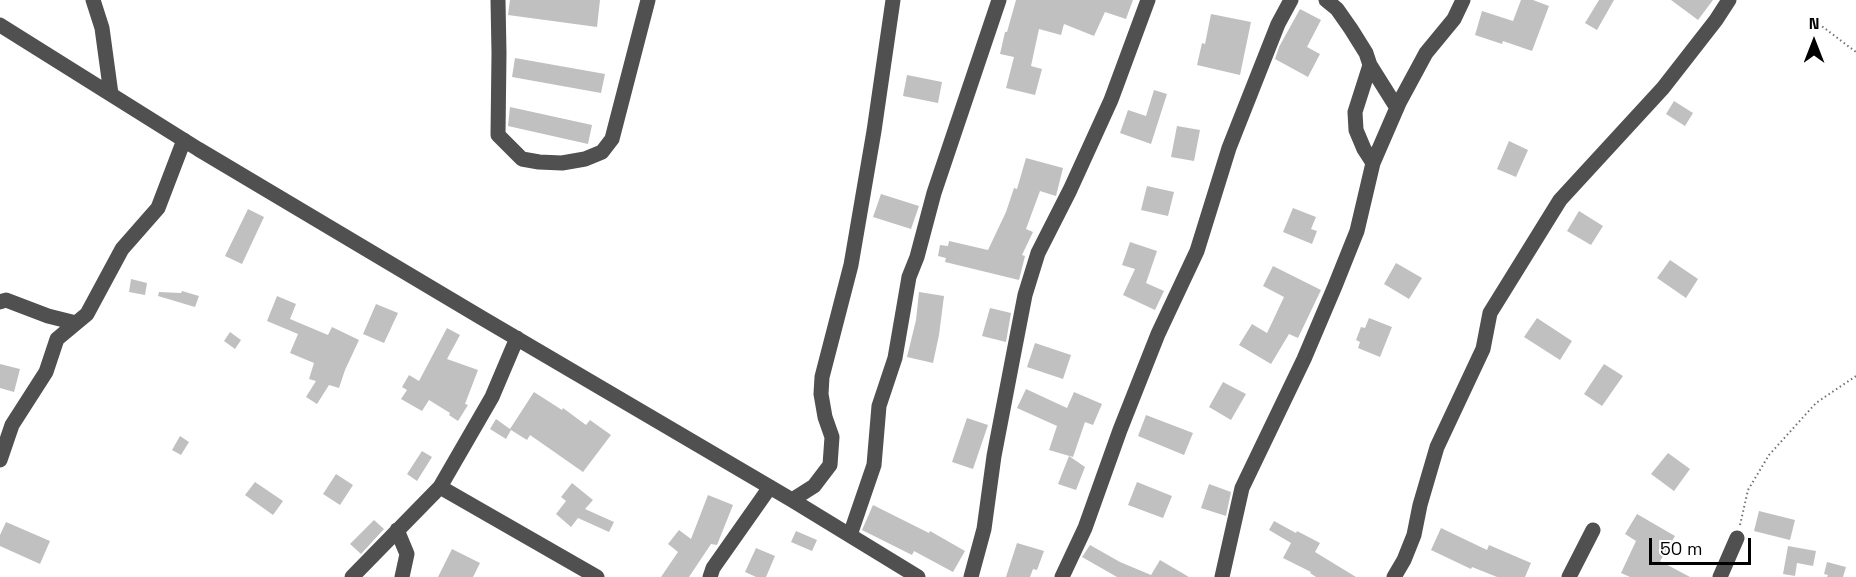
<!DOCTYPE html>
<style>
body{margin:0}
#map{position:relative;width:1856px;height:577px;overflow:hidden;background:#fff;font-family:"Space Grotesk",sans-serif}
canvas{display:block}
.north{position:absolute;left:1784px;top:12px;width:60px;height:60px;-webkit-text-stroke:4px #fff;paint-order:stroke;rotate:0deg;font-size:16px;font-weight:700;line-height:24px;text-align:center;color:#000}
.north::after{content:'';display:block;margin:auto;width:21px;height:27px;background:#000;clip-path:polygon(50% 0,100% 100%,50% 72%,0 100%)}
.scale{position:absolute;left:1649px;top:538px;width:102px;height:27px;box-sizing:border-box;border:3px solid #000;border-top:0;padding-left:8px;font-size:18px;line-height:21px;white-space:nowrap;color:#000;-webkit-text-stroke:4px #fff;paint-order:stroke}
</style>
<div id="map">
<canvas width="1856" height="577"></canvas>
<div class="north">N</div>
<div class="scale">50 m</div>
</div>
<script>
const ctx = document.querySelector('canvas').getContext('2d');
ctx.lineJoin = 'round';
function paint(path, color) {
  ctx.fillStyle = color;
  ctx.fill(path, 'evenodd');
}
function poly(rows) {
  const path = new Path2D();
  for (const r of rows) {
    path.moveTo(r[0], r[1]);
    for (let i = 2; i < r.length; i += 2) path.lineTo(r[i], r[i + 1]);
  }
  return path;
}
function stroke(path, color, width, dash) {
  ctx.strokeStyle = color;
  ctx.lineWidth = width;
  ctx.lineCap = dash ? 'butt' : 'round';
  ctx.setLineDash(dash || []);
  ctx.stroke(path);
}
const building = poly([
 [510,0,600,0,597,27,508,15],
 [1016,0,1133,0,1126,19,1105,12,1094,36,1064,24,1061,35,1039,29,1031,66,1042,69,1035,95,1006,88,1014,57,1000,54,1005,32,1007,32],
 [1521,0,1533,0,1549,6,1532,51,1503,41,1502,44,1475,35,1482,11,1513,21],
 [1599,0,1614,0,1597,30,1585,23],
 [1671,0,1713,0,1698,20],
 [1300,9,1321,20,1307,47,1320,54,1308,77,1275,59,1279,47],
 [1211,14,1251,22,1240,75,1197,65,1202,43,1205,44],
 [515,58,605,74,601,93,512,77],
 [907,75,942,82,938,103,903,96],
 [1154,90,1167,94,1151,144,1120,133,1128,110,1146,116],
 [1674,101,1693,113,1685,126,1666,114],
 [510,107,592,125,588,144,508,126],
 [1177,126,1200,130,1194,161,1171,157],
 [1509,141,1528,150,1516,177,1497,169],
 [1026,158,1063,168,1056,196,1040,191,1026,229,1033,232,1022,255,1025,256,1019,280,945,262,946,258,938,256,940,245,948,246,949,241,988,250,1006,212,1014,188,1017,189],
 [1147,186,1174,192,1168,216,1141,210],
 [881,194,919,206,911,229,873,217],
 [1293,208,1316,217,1311,229,1317,231,1312,244,1283,232],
 [248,209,264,217,242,264,225,256],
 [1579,211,1603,226,1591,245,1567,231],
 [1130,242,1157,251,1146,283,1164,291,1155,310,1123,295,1135,269,1122,265],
 [1670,260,1698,279,1686,298,1657,278],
 [1396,263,1422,278,1409,299,1384,284],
 [1273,266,1321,290,1298,338,1289,334,1271,364,1239,345,1252,324,1267,333,1284,297,1263,286],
 [131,279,147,283,145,295,129,292],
 [182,291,199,296,195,307,158,296,159,292,181,293],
 [919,292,944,296,939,335,933,363,907,357,916,320],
 [277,296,296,304,290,319,328,335,332,327,359,340,345,370,339,388,329,385,317,404,306,397,316,381,309,379,314,363,290,353,298,334,267,321],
 [376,304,398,313,384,343,363,334],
 [990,308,1011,313,1006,342,982,336],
 [1369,318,1392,327,1380,357,1358,348,1360,342,1356,340,1361,327,1365,328],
 [1537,318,1572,341,1560,360,1524,337],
 [447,328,460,335,447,359,478,370,465,404,468,405,458,421,449,415,450,413,429,400,422,411,401,399,407,390,402,387,409,375,419,381],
 [230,332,241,340,235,349,224,341],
 [1035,343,1071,355,1063,379,1027,367],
 [0,364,20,369,14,392,0,388],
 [1604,364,1623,376,1602,406,1584,394],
 [1223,382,1246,394,1231,420,1209,407],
 [1026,389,1067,408,1074,392,1102,404,1093,425,1085,422,1073,457,1049,450,1057,426,1017,408],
 [534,392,562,410,563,408,586,425,590,420,611,435,583,472,530,435,527,440,511,430,506,439,490,429,496,419,510,429],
 [1146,415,1193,433,1184,455,1138,436],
 [967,418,988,425,973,469,952,462],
 [180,436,189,442,181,455,172,450],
 [422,451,432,457,417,481,407,474],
 [1668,453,1690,469,1674,491,1651,474],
 [1069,456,1085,467,1076,490,1058,484],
 [336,474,353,485,340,505,323,494],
 [255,482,283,501,273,515,245,495],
 [1137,482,1172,496,1163,518,1128,505],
 [572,483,593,500,585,509,614,522,609,532,578,518,571,527,556,514,566,501,561,497],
 [1209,484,1231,492,1226,516,1201,508],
 [708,495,733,505,717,545,711,544,689,577,661,577,678,552,668,544,679,530,691,539],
 [873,505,929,533,930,531,965,551,953,572,914,551,912,555,862,530],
 [1759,511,1795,520,1790,540,1754,531],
 [1637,514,1675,536,1660,561,1690,577,1630,577,1621,573,1636,541,1625,534],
 [374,520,384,529,361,554,350,544],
 [1274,521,1296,533,1297,531,1320,543,1315,552,1356,577,1316,577,1310,573,1311,572,1283,558,1291,543,1269,530],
 [6,522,50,541,40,564,0,546,0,535],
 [1441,528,1487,550,1489,545,1531,563,1525,577,1497,577,1472,567,1471,569,1431,550],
 [796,531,817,540,812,551,791,542],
 [1017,543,1044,551,1037,570,1033,569,1030,577,1006,577],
 [1090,545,1120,562,1151,575,1160,560,1189,577,1117,577,1082,557],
 [1788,546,1816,551,1813,566,1797,563,1795,576,1783,574],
 [756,548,775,556,766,577,756,577,745,572],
 [452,549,480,563,473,577,438,577],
 [1827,562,1846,567,1843,577,1827,577,1828,575,1824,574]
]);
const path = poly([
 [1815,21,1856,52],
 [1740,525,1748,490,1769,455,1816,403,1856,376]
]);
const minor = poly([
 [93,0,102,28,111,94],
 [498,0,499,53,498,135,522,159,539,162,562,163,585,159,602,152,612,139,648,0],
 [1326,0,1337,9,1351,29,1366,53,1370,65,1355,112,1356,130,1364,149,1373,163],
 [0,25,198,149,482,318,792,500,918,577],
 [1370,65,1397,108],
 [0,302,6,300,48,316,76,323],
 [0,460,12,425,46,372,57,339,87,314,122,249,158,208,184,140],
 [440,487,597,577],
 [792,500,814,486,830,465,832,437,825,417,821,394,822,377,851,265,874,131,893,0],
 [397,530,407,554,402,577],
 [850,535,874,465,879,406,895,358,909,277,917,257,934,193,999,0],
 [352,577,440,487,492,397,517,338],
 [710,577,713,568,770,487],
 [971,577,984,529,994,456,1013,357,1025,295,1038,253,1070,190,1111,100,1148,0],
 [1062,577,1085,528,1120,430,1158,334,1197,251,1229,148,1278,24,1291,0],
 [1222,577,1242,488,1304,359,1335,286,1357,231,1373,163,1399,103,1426,53,1454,19,1463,0],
 [1394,577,1404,560,1414,535,1420,505,1437,447,1483,349,1490,313,1560,200,1663,88,1716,20,1729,0],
 [1569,577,1593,530],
 [1720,577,1737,538]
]);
paint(building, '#c0c0c0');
stroke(path, '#727272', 2, [1.5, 3]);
stroke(minor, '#505050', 15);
</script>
